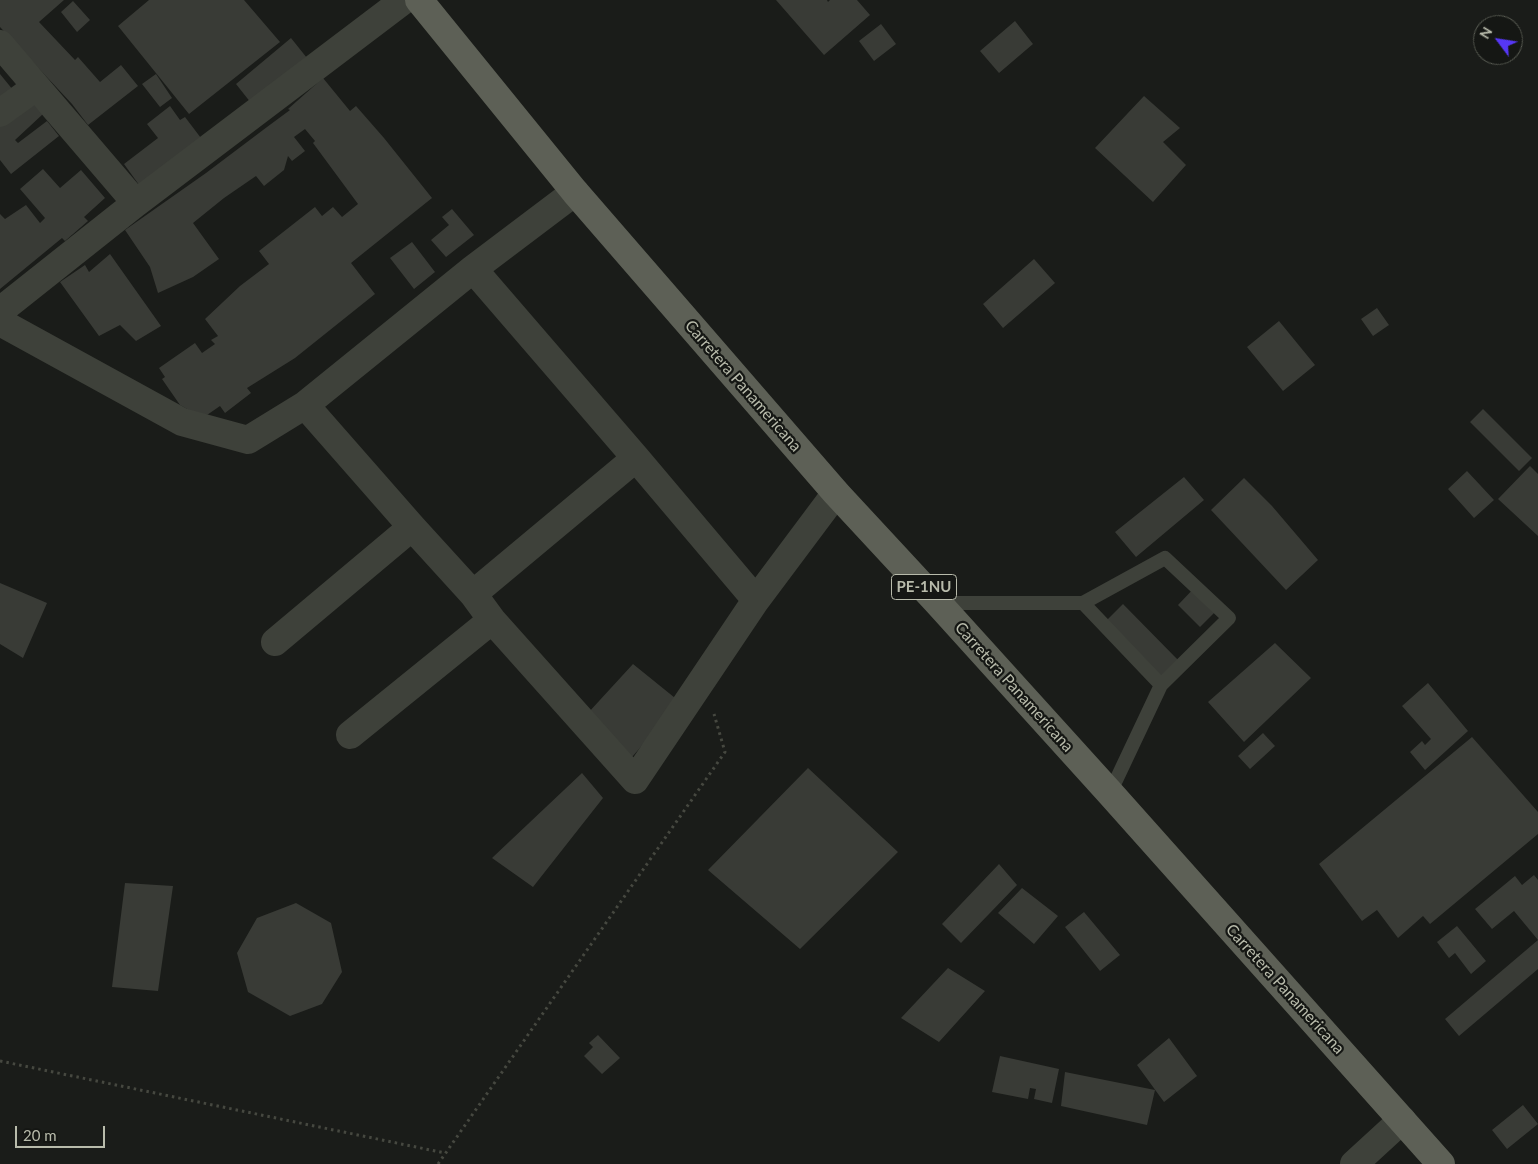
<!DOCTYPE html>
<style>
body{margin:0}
#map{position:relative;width:1538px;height:1164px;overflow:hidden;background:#1a1c19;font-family:Lato,sans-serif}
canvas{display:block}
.north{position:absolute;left:1473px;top:15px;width:50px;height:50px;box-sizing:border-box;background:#151714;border:1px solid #565950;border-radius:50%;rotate:301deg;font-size:14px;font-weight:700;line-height:20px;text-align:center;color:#b8bbab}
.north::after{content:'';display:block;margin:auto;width:18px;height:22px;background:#5637f6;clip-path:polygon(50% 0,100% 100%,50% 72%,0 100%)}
.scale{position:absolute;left:15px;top:1126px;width:90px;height:22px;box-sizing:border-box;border:2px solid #b8bbab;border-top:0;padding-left:6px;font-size:15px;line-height:18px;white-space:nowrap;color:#b8bbab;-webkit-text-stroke:4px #151714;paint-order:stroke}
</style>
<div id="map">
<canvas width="1538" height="1164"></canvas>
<div class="north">N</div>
<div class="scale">20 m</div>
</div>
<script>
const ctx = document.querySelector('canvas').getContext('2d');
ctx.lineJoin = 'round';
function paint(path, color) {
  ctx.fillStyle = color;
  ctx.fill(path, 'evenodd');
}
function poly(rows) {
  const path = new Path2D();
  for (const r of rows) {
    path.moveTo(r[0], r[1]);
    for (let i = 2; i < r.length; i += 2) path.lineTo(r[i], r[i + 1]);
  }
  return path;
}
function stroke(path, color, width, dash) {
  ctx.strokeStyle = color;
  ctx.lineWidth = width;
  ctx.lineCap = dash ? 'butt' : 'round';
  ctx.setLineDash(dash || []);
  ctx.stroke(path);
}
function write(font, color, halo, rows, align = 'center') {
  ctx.font = font + ' Lato,sans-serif';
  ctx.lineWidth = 4.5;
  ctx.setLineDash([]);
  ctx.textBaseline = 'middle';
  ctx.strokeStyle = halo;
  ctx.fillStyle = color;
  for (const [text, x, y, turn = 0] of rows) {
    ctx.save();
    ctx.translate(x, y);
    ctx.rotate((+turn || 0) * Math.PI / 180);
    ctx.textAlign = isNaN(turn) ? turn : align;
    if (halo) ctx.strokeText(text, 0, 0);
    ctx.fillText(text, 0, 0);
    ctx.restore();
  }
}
const building = poly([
 [0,0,64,0,39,22,75,60,78,57,100,82,121,65,138,86,88,125,72,104,0,27],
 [149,0,244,0,280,42,189,114,118,26],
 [776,0,827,0,828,2,830,0,857,0,870,15,824,55],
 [73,1,90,20,77,32,61,12],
 [1015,21,1033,44,999,73,980,51],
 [881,24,896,44,874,61,859,41],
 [291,38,307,58,251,103,236,84],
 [0,74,13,90,0,100],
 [156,74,172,98,160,107,142,84],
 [323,78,350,111,356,106,384,138,432,198,351,263,375,294,295,358,247,388,251,393,225,413,220,406,207,415,194,413,180,405,162,379,165,377,159,368,195,343,202,353,215,344,211,340,218,336,205,319,240,286,269,264,259,251,315,207,322,216,333,207,342,217,358,204,313,143,315,141,305,129,294,137,305,151,292,161,288,156,284,170,264,186,256,176,224,198,193,223,219,259,193,277,158,293,150,267,125,230,206,173,267,127,290,110,288,109],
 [1144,96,1180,128,1163,142,1186,165,1153,202,1095,148],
 [30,100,43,114,15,140,18,143,47,121,59,136,11,174,0,160,0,122],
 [170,106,180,120,185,117,204,142,142,189,124,164,158,138,147,124],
 [43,169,60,188,81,170,105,198,84,217,88,221,65,241,62,238,0,289,0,214,5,219,26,205,40,223,45,218,20,189],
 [452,209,474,235,446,257,431,240,449,225,442,217],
 [412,242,435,272,414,289,390,258],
 [110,254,161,326,136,341,120,325,99,336,60,282,85,265,89,272],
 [1034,259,1055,283,1003,328,983,304],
 [1377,308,1389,325,1373,336,1361,319],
 [1279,321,1315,365,1283,391,1247,347],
 [1483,409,1532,458,1519,471,1470,422],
 [1530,466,1538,474,1538,536,1498,499],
 [1467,471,1494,500,1474,518,1448,489],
 [1184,477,1204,500,1136,557,1115,532],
 [1244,478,1272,506,1318,560,1286,590,1211,510],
 [0,583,47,603,23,658,0,644],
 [1197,585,1220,607,1200,627,1178,605],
 [1123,604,1178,660,1161,677,1106,621],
 [1275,643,1311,678,1244,742,1208,702],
 [633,664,680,702,632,757,588,713],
 [1428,683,1468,731,1425,770,1410,752,1422,741,1425,745,1431,739,1402,706],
 [1263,733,1275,746,1250,769,1238,756],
 [1472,737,1538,812,1538,834,1430,924,1423,916,1398,938,1377,910,1362,921,1319,864],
 [808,768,898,852,800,949,708,870],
 [582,773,603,798,533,887,492,858],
 [999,864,1017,885,961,943,942,924],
 [1534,875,1538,880,1538,940,1514,911,1492,929,1475,909,1515,876,1522,885],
 [125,883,173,886,158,991,112,987],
 [1022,888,1058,916,1034,944,998,913],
 [296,903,331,923,342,972,322,1004,290,1016,248,992,237,953,257,918],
 [1084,912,1120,955,1100,971,1065,927],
 [1457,926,1486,961,1471,974,1455,953,1449,958,1437,942],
 [1538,940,1538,969,1459,1036,1445,1019],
 [948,968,985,991,939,1042,901,1018],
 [598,1035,620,1058,602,1074,584,1056,593,1047,589,1043],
 [1169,1038,1197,1076,1164,1102,1137,1065],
 [1000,1056,1059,1069,1052,1103,1034,1099,1036,1089,1030,1088,1028,1099,992,1092],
 [1065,1072,1155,1090,1147,1125,1061,1106],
 [1523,1105,1538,1124,1507,1149,1492,1130]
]);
const path = poly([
 [0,1061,445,1153],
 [438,1164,725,752,714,714]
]);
const service = poly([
 [939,603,1083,603,1161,685,1110,793],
 [1083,603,1165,558,1229,618,1161,685]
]);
const minor = poly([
 [0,44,136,203],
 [0,113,36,87],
 [473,269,636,458,756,600],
 [0,311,136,203,404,0],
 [0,322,182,422,248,440,305,405,473,269,575,192],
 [305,405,412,527,473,594,492,620,635,780,756,600,836,493],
 [473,594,636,458],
 [275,642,412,527],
 [350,735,492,620],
 [1354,1164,1402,1120]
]);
const primary = poly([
 [419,0,575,192,836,493,938,603,1110,793,1441,1164]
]);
const shields = [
 [924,587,65]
];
const shieldNames = [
 ["PE-1NU",924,587]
];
const streetNames = [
 ["Carretera Panamericana",743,386,49],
 ["Carretera Panamericana",1014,687,48],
 ["Carretera Panamericana",1285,989,48]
];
paint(building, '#393b36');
stroke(path, '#464840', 3, [2.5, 4]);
stroke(service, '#3e413a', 14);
stroke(minor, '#3e413a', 28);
stroke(primary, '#5d6056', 28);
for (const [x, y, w] of shields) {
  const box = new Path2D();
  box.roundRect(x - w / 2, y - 12.5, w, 25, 4);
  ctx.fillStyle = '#151714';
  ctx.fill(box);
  stroke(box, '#b8bbab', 1);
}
write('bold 15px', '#b8bbab', null, shieldNames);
write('16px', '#b8bbab', '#151714', streetNames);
</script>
